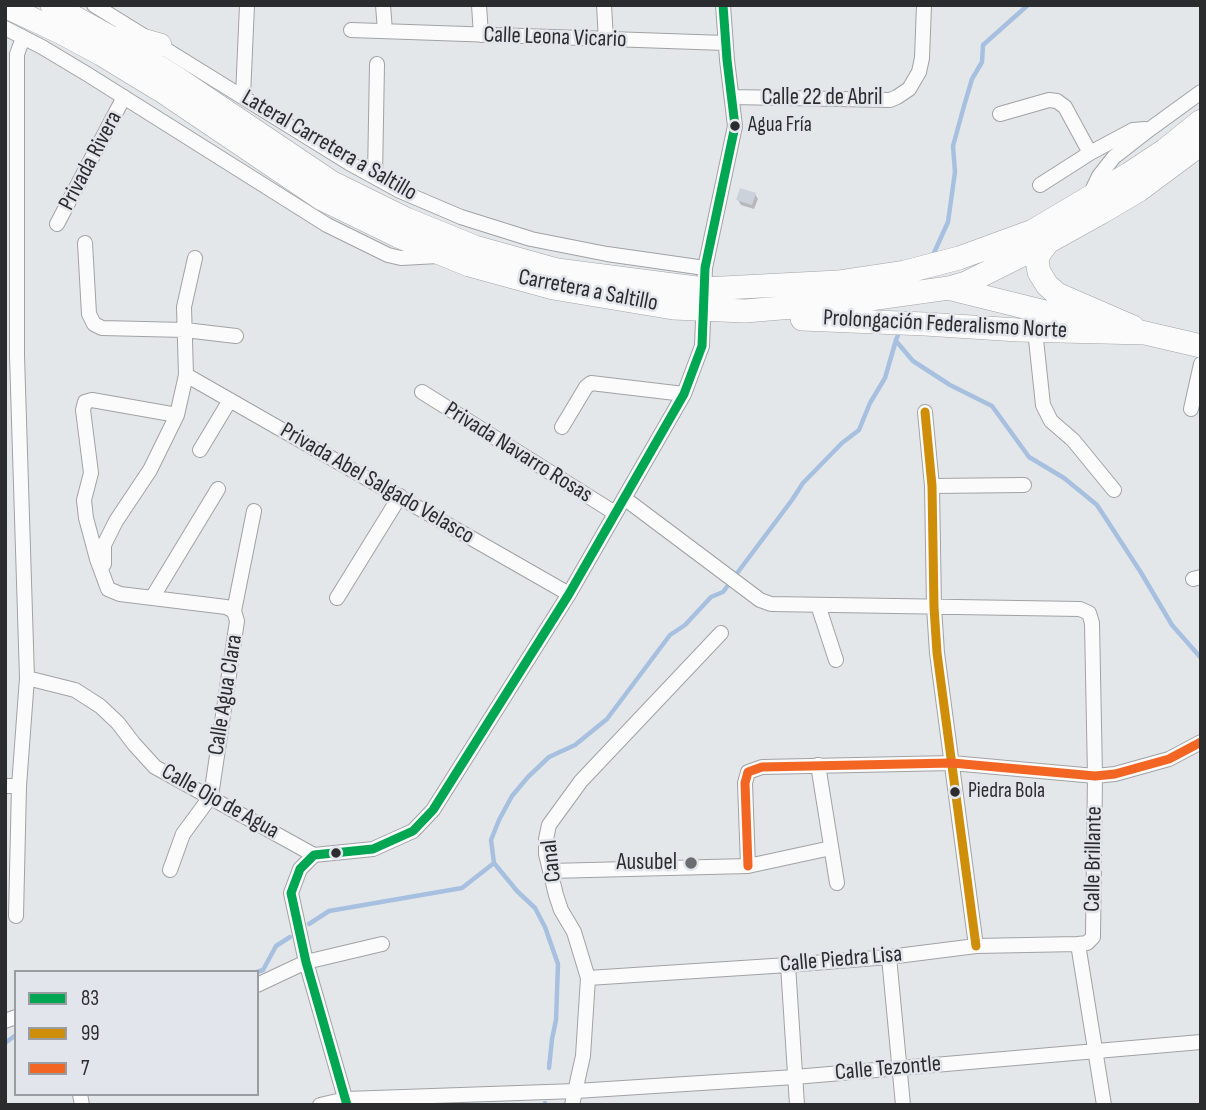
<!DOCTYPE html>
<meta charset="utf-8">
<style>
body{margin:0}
#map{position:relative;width:1206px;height:1110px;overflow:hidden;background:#e4e7ea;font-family:"Sofia Sans Condensed",sans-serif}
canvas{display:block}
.frame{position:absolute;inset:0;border:7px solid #2b2c2e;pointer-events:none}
.legend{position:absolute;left:14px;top:970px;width:245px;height:126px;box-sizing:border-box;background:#e2e6ec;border:2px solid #999ca0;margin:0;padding:9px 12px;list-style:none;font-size:21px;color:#2b2c2e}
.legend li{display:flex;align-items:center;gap:14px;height:35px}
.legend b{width:35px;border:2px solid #999ca0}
</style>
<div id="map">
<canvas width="1206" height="1110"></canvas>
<div class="frame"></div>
<ul class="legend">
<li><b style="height:9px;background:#00a651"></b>83</li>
<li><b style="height:9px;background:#ce8e09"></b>99</li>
<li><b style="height:9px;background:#f26522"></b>7</li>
</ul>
</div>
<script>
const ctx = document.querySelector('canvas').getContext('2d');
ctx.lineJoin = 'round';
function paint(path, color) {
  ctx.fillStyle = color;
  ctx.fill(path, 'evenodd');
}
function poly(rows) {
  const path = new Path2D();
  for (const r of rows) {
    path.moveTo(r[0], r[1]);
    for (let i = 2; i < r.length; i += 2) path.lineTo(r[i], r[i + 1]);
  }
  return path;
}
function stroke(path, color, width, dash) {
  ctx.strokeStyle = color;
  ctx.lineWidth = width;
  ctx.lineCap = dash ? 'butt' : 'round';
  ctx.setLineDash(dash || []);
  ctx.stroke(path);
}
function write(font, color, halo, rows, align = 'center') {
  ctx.font = font + ' "Sofia Sans Condensed",sans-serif';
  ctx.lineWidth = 5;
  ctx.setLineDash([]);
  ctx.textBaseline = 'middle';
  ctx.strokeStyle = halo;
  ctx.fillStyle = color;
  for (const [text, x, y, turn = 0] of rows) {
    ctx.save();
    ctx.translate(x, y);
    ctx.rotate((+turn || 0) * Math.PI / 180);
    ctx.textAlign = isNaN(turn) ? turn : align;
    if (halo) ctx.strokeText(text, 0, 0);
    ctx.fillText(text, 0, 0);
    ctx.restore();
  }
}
const shadow = poly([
 [755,194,758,199,754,209,741,205,738,200]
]);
const stream = poly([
 [933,255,948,222,955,172,953,146,964,106,972,79,982,62,983,45,1028,5],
 [896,341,913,361,950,385,992,406,1029,457,1064,478,1097,505,1140,571,1172,625,1201,658],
 [309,924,329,911,462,888,494,863],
 [257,972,263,970,276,946,290,937],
 [5,1043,16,1035],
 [549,1068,552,1039,556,1020,558,964,545,927,535,908,517,891,494,863,491,840,499,820,512,796,528,777,549,757,575,745,607,719,670,635,685,625,711,597,723,592,792,500,803,483,842,443,859,430,870,403,885,378,896,340,900,330],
 [545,1103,545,1105]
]);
const building = poly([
 [740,188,756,193,752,205,736,200]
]);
const street = poly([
 [94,5,349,163,400,191,461,217,531,239,607,254,705,268],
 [383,5,385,31],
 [479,5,481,35],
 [604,5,606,40],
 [5,28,42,47,87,74,327,225,388,255,401,258,438,256],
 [351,30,725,43],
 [243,96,247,5],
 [732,97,890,100,897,97,909,89,919,72,922,58,924,5],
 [1000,114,1049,100,1057,101,1065,107,1090,153],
 [375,176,377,64],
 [1040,185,1090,153,1133,130,1145,129],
 [1089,197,1099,176,1114,157,1150,129,1201,92],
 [57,224,124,97],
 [85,243,89,314,94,324,102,328,185,330,236,336],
 [1035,330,1043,405,1051,421,1073,440,1114,490],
 [186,375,569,594],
 [422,392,615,513],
 [1191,409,1201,364],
 [925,412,932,486,934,607,937,653,976,946],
 [177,415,92,400,85,402,83,410,91,473,84,500,86,518,97,559,108,589,120,594,226,607,234,611],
 [562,427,586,387,591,383,684,394],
 [200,450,230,400],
 [932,486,1024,485],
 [104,564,104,545,116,521,150,470,177,415,186,375,184,307,195,258],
 [1193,579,1201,577],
 [152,598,218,489],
 [337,598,400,496],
 [818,605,836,660],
 [27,678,75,690,100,706,118,723,134,744,155,767,314,855],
 [818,765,837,883],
 [5,786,19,786],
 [748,866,745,783,748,772,762,767,952,763,1095,776,1115,774,1169,759,1201,742],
 [170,870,183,834,211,796,237,621,234,611,254,511],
 [550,871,748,866,831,848],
 [16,916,19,786,27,678,17,356,17,54,23,38],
 [1078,944,1104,1105],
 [889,957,903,1105],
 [788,965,797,1105],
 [588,978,788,965,889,957,976,946,1078,944,1087,943,1093,937,1095,776,1092,623,1089,613,1080,609,771,604,760,600,624,498],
 [257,985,306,962,382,944],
 [5,1021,16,1017],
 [80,1094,82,1105],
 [320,1105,346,1099,576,1091,795,1077,1201,1042],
 [347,1105,306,962,291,893,300,869,314,855,373,849,413,831,433,810,569,594,684,394,702,346,705,268,735,126,727,60,723,5],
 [572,1105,583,1056,588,978,574,932,561,910,556,895,546,854,546,839,549,825,581,781,721,633]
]);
const primary = poly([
 [52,5,112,38,175,77,331,182,406,219,475,247,557,270,704,289,838,282,905,272,959,258,1033,231,1129,174,1165,150,1201,121],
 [5,6,62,33,101,54,165,93,322,199,398,236,469,265,553,288,673,308,745,311,841,303,949,288,966,283,1048,242,1102,212,1139,190,1201,144],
 [119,38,132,37,160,45],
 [1048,242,1039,254,1037,261,1039,272,1047,285,1057,294,1133,327],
 [948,288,1081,321],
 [802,319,925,324,1018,330,1145,333],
 [1132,330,1201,346]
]);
const bus1 = poly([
 [347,1105,306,962,291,893,300,869,314,855,373,849,413,831,433,810,569,594,684,394,702,346,705,268,735,126,727,60,723,5]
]);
const bus2 = poly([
 [925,412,932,486,934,607,937,653,976,946]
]);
const bus3 = poly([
 [748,866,745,783,748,772,762,767,952,763,1095,776,1115,774,1169,759,1201,742]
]);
const markers = [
 [735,126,6,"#2b2c2e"],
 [955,792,6,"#2b2c2e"],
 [336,853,6,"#2b2c2e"],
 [691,863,7,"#6c6d70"]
];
const busNames = [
 ["Agua Fría",748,126],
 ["Piedra Bola",968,792]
];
const streetNames = [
 ["Calle Leona Vicario",555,38,2],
 ["Calle 22 de Abril",822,98],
 ["Lateral Carretera a Saltillo",329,146,30],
 ["Privada Rivera",91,161,-62],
 ["Carretera a Saltillo",588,291,11],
 ["Prolongación Federalismo Norte",945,325,3],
 ["Privada Navarro Rosas",518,453,32],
 ["Privada Abel Salgado Velasco",377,484,30],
 ["Calle Agua Clara",226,695,-81],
 ["Calle Ojo de Agua",220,802,29],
 ["Calle Brillante",1094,859,-89],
 ["Canal",552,861,-96],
 ["Calle Piedra Lisa",841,960,-5],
 ["Calle Tezontle",888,1069,-5]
];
const poiNames = [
 ["Ausubel",677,863]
];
paint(shadow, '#0003');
stroke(stream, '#a7c0df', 4.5);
paint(building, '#cbd2dc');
stroke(street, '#a0a2a4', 16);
stroke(primary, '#a0a2a4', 24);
stroke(street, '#fbfbfc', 14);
stroke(primary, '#fbfbfc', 23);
stroke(bus1, '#00a651', 9);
stroke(bus2, '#ce8e09', 9);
stroke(bus3, '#f26522', 9);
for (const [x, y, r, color] of markers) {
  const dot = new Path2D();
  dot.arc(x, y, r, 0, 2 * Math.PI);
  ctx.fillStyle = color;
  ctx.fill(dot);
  stroke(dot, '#e2e6ec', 2.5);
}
write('21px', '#2b2c2e', '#e2e6ec', busNames, 'left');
write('23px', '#2b2c2e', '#e2e6ec', streetNames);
write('23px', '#2b2c2e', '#e2e6ec', poiNames, 'right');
</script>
